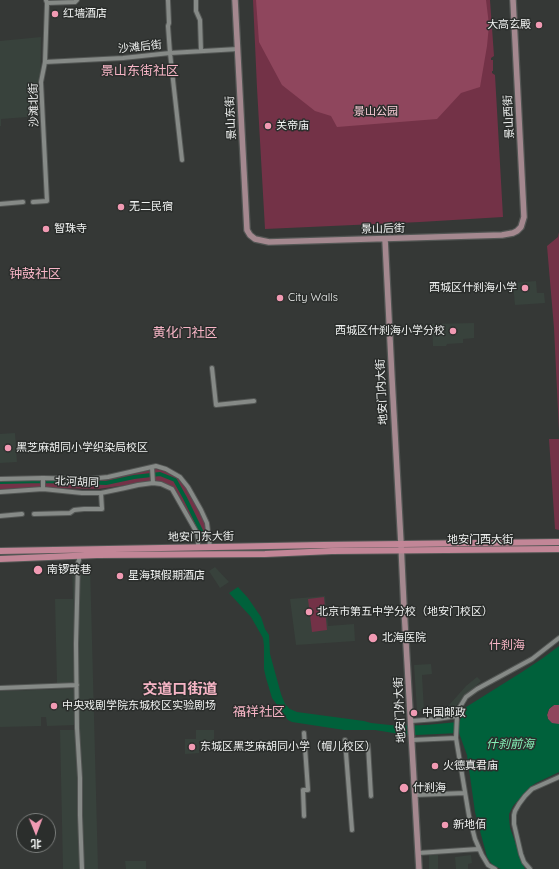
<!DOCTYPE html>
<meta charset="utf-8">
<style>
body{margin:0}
#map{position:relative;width:559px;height:869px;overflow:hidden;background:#353836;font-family:Quicksand,"Noto Sans SC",sans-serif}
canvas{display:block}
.north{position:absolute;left:16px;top:813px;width:40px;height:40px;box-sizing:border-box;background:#2b2e2c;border:1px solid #797c7a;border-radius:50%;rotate:179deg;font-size:11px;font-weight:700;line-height:16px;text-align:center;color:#eff1f0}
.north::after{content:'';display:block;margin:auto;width:14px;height:18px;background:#f19ab3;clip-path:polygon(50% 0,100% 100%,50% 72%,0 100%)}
</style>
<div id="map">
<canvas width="559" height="869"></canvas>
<div class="north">北</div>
</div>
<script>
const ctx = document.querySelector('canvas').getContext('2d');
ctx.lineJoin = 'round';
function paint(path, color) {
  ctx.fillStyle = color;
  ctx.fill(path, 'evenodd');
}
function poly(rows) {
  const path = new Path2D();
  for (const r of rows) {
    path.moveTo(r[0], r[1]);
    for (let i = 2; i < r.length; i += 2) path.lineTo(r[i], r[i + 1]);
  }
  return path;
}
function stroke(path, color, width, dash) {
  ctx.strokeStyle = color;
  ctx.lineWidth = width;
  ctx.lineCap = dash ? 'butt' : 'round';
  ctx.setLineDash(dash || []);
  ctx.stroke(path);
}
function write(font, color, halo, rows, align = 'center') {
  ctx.font = font + ' Quicksand,"Noto Sans SC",sans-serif';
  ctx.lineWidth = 3;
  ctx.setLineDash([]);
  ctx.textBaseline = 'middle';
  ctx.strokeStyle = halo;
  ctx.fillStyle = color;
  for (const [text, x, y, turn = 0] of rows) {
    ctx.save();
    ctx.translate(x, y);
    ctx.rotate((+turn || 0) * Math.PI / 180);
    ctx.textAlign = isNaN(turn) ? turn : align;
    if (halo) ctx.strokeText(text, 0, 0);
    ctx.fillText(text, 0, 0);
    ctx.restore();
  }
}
const built = poly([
 [41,37,40,116,1,119,1,126,0,126,0,41],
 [536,281,537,293,544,293,545,303,515,305,513,283],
 [474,323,474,338,463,339,463,343,447,344,446,346,433,346,432,324],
 [15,433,17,462,0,463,0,434],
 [72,564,90,564,98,869,63,869,60,730,75,730,75,725,47,726,46,717,41,717,41,726,0,727,0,691,73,689,73,683,57,683,55,599,73,599],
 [215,567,229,582,220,588,209,571],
 [325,596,328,626,354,624,355,641,296,645,290,599],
 [431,664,432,674,422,675,424,711,417,711,414,665],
 [477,677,481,681,464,697,445,717,441,717,440,709,448,708,450,704,466,686],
 [196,730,214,730,214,741,199,741,199,753,185,754,185,739,196,739],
 [429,854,438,855,438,869,429,869],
 [471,855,472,863,468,864,468,869,456,869,455,857],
 [125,861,146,861,146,869,126,869]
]);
const green = poly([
 [253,0,490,0,494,56,491,58,491,60,493,60,493,71,492,71,492,73,495,75,503,217,420,222,265,229,257,88],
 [559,232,559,431,554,328,547,246,558,237],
 [549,439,559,439,559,530,555,529],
 [156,469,166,471,177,476,184,484,205,523,206,539,199,539,169,486,160,482,148,482,98,489,52,488,0,489,0,480,105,479],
 [324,597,327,630,312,632,308,599]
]);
const forest = poly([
 [256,0,486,0,489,25,487,46,480,87,461,93,437,119,337,127,331,116,315,111,282,85,259,42],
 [554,705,559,705,559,724,552,724,548,719,547,715,549,709]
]);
const water = poly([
 [238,587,248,598,261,617,265,629,269,635,270,654,281,694,285,704,290,709,297,712,364,721,371,723,399,726,426,725,458,722,460,721,461,714,463,709,522,672,543,658,559,646,559,705,554,705,551,707,549,709,547,715,548,719,552,723,559,724,559,772,536,783,530,787,513,806,509,814,509,818,510,828,525,869,501,869,494,866,491,863,487,857,475,812,467,755,459,733,416,735,406,735,375,730,344,730,292,722,288,720,272,698,266,678,264,669,264,646,263,638,251,617,229,593]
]);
const canal = poly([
 [0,482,42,481,106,483,134,477,160,474,175,480,185,498,205,539]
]);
const street = poly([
 [168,0,169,23,168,26,170,53,182,160],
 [196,0,196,11,200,20,201,51],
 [47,3,75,2,77,0],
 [45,62,123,58,170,53,238,49],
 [33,202,47,201,41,82,45,62,47,3,46,0],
 [0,204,23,202],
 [212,368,216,405,254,401],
 [152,467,153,483],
 [43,478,43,489],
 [0,479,43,478,89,479,108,477,156,466,166,469,180,477,188,487,201,510,207,523,210,547],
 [0,492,43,489,82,493,101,493,125,488,138,485,153,483,161,484,172,489,197,533,198,539,198,547],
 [34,514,70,513,74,510,84,509,102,509,101,493],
 [0,516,22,514],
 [79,556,79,560,78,563,76,644,77,728,80,778,80,815,82,869],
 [0,688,77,685],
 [411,721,437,719,457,716],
 [345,740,352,830],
 [412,740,456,738],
 [368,745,371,796],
 [415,795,465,793],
 [304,816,303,790,308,790,304,733],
 [418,853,479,849],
 [495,869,488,865,482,855,475,839,469,816,456,738,457,716,458,710,466,697,477,689,532,659,559,638],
 [530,869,524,862,521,854,514,824,514,815,515,811,519,804,525,796,532,789,559,777]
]);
const secondary = poly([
 [235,0,247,230,250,235,255,239,269,242,502,235,513,233,517,231,521,227,524,217,513,0],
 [385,239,392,379,401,544,404,608,419,869]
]);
const primary = poly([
 [0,551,323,545,559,542],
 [0,559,97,555,265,554,332,551,559,549]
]);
const markers = [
 [55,14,4,"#f19ab3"],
 [539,25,4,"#f19ab3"],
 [268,126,4,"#f19ab3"],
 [121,207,4,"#f19ab3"],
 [46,229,4,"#f19ab3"],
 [525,288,4,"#f19ab3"],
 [280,298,4,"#f19ab3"],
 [453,331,4,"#f19ab3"],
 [8,448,4,"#f19ab3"],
 [38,570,5,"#f19ab3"],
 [120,576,4,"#f19ab3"],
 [309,612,4,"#f19ab3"],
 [373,638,5,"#f19ab3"],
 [54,706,4,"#f19ab3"],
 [414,713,4,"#f19ab3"],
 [192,747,4,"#f19ab3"],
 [435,766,4,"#f19ab3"],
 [404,788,5,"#f19ab3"],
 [445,825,4,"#f19ab3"]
];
const poiNames = [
 ["红墙酒店",63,14],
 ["大高玄殿",531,25,"right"],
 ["关帝庙",276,126],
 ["无二民宿",129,207],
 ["智珠寺",54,229],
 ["西城区什刹海小学",517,288,"right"],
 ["City Walls",288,298],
 ["西城区什刹海小学分校",445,331,"right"],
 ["黑芝麻胡同小学织染局校区",16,448],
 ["南锣鼓巷",47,570],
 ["星海琪假期酒店",128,576],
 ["北京市第五中学分校（地安门校区）",317,612],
 ["北海医院",382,638],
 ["中央戏剧学院东城校区实验剧场",62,706],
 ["中国邮政",422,713],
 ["东城区黑芝麻胡同小学（帽儿校区）",200,747],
 ["火德真君庙",443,766],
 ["什刹海",413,788],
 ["新地佰",453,825]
];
const streetNames = [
 ["沙滩后街",140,47,-6],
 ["沙滩北街",34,105,-91],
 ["景山西街",509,117,-93],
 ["景山东街",231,118,-93],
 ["景山后街",383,229,-1],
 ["地安门内大街",382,392,-93],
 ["北河胡同",77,482,3],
 ["地安门东大街",201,537,-1],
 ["地安门西大街",480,540],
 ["地安门外大街",400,710,-93]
];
const parkNames = [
 ["景山公园",376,112]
];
const neighbourhoodNames = [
 ["什刹海",507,645]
];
const waterNames = [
 ["什刹前海",510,744]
];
const quarterNames = [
 ["景山东街社区",140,71],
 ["钟鼓社区",35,274],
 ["黄化门社区",185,333],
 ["福祥社区",259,712]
];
const districtNames = [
 ["交道口街道",180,689]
];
paint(built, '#38423c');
paint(green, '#733247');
paint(forest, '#8f465d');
paint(water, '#00613b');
stroke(canal, '#00613b', 4);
stroke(street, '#535654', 6);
stroke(secondary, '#535654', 8);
stroke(primary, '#535654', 8);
stroke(street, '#868a87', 4);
stroke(secondary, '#a4888f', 5.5);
stroke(primary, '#c28697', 6);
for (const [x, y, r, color] of markers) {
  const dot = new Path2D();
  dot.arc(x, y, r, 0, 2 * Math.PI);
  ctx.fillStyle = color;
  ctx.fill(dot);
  stroke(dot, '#2b2e2c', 1.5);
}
write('11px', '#eff1f0', '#2b2e2c', poiNames, 'left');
write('11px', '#eff1f0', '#2b2e2c', streetNames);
write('11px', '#fdd0db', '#2b2e2c', parkNames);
write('12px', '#f7b5c6', '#2b2e2c', neighbourhoodNames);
write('italic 12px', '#83f0b6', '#2b2e2c', waterNames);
write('13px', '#f7b5c6', '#2b2e2c', quarterNames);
write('bold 15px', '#f7b5c6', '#2b2e2c', districtNames);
</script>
